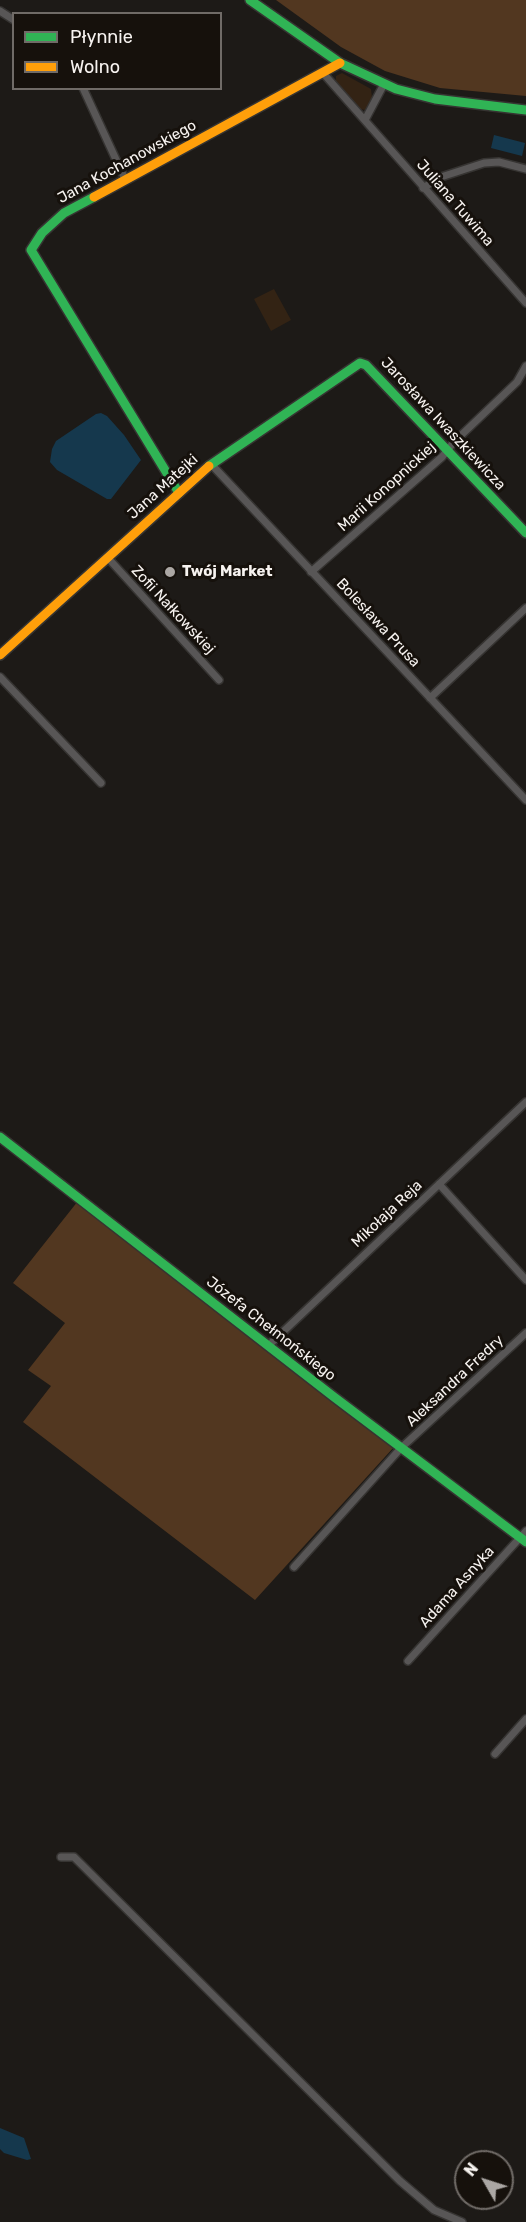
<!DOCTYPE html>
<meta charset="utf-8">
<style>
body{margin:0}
#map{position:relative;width:526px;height:2222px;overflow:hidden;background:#1d1a17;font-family:Rubik,sans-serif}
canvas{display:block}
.legend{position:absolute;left:12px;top:12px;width:210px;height:78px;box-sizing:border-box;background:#16110c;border:2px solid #706b67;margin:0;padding:8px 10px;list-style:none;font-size:18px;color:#f7f3f0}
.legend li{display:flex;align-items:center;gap:12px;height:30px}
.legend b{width:30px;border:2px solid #706b67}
.north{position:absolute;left:454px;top:2150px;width:60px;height:60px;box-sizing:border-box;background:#16110c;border:2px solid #706b67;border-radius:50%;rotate:309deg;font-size:16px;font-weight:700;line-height:24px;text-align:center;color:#f7f3f0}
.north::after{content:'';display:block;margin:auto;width:21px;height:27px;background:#aba7a4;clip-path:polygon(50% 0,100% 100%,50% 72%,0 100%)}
</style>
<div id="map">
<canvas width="526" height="2222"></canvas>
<ul class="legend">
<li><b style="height:8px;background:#30b455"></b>Płynnie</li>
<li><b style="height:8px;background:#ff9f0a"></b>Wolno</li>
</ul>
<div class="north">N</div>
</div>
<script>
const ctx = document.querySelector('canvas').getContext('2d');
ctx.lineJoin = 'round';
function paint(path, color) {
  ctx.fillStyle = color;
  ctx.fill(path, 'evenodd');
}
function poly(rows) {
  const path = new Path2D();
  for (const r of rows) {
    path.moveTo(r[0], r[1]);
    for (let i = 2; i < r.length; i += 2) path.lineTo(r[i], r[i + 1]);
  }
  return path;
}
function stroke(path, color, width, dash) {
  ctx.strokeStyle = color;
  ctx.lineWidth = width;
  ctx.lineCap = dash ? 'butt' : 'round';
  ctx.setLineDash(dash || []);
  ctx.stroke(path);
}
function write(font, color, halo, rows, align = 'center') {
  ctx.font = font + ' Rubik,sans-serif';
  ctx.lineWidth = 6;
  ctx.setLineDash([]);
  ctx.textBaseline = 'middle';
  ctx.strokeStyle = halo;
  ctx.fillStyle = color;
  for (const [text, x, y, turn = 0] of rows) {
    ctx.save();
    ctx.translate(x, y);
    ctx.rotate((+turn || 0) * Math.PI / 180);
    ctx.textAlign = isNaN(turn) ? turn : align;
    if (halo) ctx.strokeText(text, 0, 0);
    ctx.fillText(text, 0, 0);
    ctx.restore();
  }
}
const green = poly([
 [342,73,371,89,372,98,365,110,360,109,336,81,336,76],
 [274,289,291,320,271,331,254,299]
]);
const forest = poly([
 [276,0,526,0,526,96,440,88,385,71,341,47],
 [78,1201,394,1447,255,1600,23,1422,51,1386,28,1370,65,1323,13,1283]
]);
const water = poly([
 [494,135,525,143,522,156,491,148],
 [101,413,107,416,124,435,141,460,111,499,107,499,57,470,50,462,52,449,56,441,96,414],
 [0,2128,24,2138,31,2159,27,2160,4,2153,0,2149]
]);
const street = poly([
 [0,11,14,20],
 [323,73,526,303],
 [83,88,125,179],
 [365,120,384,84],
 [423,188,441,177,484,163,499,162,526,169],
 [211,464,526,800],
 [108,558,219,680],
 [311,572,442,457,454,442,517,382,526,366],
 [0,677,101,783],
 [430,698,526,608],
 [439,1184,526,1280],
 [268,1346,526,1102],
 [294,1567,401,1448,526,1333],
 [408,1661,526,1531],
 [495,1754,526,1719],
 [61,1857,74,1857,400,2181,434,2210,462,2222]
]);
const fast = poly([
 [250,0,340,63,396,89,435,99,526,110],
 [94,197,64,213,42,233,31,250,179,493],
 [209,466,360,363,366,365,526,533],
 [0,1137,334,1397,526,1542]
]);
const slow = poly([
 [94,197,340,63],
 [0,655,209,466]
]);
const markers = [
 [170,572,6,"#aba7a4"]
];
const streetNames = [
 ["Jana Kochanowskiego",127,162,-29],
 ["Juliana Tuwima",455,203,49],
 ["Jarosława Iwaszkiewicza",443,424,47],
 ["Jana Matejki",163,487,-42],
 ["Marii Konopnickiej",387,487,-42],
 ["Zofii Nałkowskiej",173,610,47],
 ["Bolesława Prusa",378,623,47],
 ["Mikołaja Reja",387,1214,-43],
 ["Józefa Chełmońskiego",271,1329,38],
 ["Aleksandra Fredry",455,1381,-43],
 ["Adama Asnyka",457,1587,-48]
];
const poiNames = [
 ["Twój Market",182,572]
];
paint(green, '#332314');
paint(forest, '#523720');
paint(water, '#15384d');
stroke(street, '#363432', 10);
stroke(fast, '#363432', 12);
stroke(slow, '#363432', 12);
stroke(street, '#585656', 7);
stroke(fast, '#30b455', 9);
stroke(slow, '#ff9f0a', 9);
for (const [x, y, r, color] of markers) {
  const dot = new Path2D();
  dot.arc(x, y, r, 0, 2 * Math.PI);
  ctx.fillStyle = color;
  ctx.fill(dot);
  stroke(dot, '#16110c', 2);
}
write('15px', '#f7f3f0', '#16110c', streetNames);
write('bold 15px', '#f7f3f0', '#16110c', poiNames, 'left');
</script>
